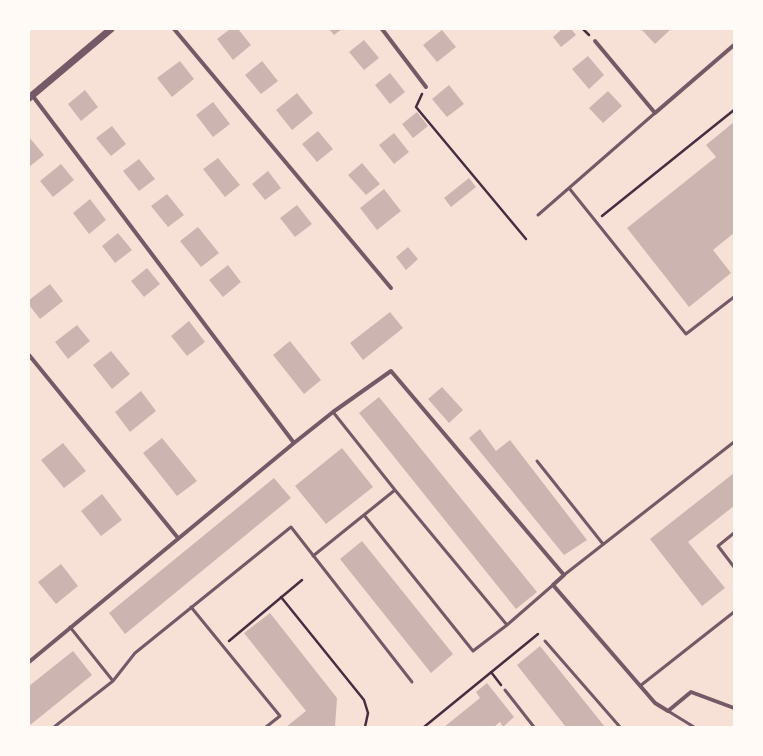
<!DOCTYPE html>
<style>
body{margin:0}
#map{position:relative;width:763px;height:756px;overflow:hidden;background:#f7e1d7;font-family:"DM Sans",sans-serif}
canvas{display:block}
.frame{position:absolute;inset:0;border:30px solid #fffaf5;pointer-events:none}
</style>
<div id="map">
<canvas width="763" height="756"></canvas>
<div class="frame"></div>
</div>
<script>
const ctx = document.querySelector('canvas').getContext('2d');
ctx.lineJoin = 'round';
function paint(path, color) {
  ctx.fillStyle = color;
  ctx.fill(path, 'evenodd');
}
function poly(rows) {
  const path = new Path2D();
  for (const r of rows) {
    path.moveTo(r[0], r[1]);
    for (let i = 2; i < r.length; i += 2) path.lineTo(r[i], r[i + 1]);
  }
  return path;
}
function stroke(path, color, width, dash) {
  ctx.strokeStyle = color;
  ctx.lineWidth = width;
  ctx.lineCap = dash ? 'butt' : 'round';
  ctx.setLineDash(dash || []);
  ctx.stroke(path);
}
const building = poly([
 [230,29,238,29,251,45,233,60,217,39],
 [329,29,342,29,334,35],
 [562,29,571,29,576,35,561,47,553,37],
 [643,29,671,29,655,44,642,30],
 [442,30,456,47,437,62,423,45],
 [364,40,379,58,364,70,349,52],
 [588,56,604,75,589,89,572,69],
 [180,61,194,79,172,97,157,78],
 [262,61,278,81,261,94,245,75],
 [390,73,405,92,390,104,375,85],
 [449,85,464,104,447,117,432,99],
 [85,90,98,107,81,121,68,104],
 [608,91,622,106,603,123,589,108],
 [297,93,313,113,292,130,276,110],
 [213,102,230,124,213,137,196,115],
 [417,112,428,126,413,138,402,124],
 [734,122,734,233,713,250,731,273,689,307,627,228,716,157,706,145],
 [112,126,126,144,111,156,96,138],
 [318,131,333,149,317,162,302,144],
 [394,133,409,152,394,164,379,145],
 [29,137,44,155,29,167],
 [218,158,240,185,225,197,203,169],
 [139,159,155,179,139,191,123,171],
 [362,163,380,184,366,195,348,175],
 [61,164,74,180,53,197,40,181],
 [268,171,281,188,265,200,252,184],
 [469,178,476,187,451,207,444,198],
 [384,189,401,211,377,230,360,208],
 [167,194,184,215,168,227,151,206],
 [90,199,106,220,89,234,73,213],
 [297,205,312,224,295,237,280,218],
 [198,227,219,253,201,267,180,241],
 [118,233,132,250,115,263,102,246],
 [408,247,418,259,406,270,396,257],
 [228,265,241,282,223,297,209,280],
 [147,268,160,284,144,297,131,281],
 [50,284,63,301,40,319,29,305,29,300],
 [390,312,403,328,363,360,350,343],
 [189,321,205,342,187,356,171,336],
 [77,325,90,341,68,359,55,342],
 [290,341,321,380,304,394,273,355],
 [111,351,130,374,112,389,93,365],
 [442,387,463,410,449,423,428,399],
 [141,391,156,411,130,432,115,412],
 [379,397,537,592,516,609,359,413],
 [480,429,496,451,510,440,587,540,564,555,469,438],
 [162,438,197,481,177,496,143,453],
 [63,443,86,471,64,488,41,460],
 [342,448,373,487,326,524,295,486],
 [734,473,734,506,688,542,725,588,702,606,650,539],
 [274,478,291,498,125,634,109,613],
 [102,494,122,520,101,536,81,511],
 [362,541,453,654,431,673,340,559],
 [61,564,78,586,56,604,38,582],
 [270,613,337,698,335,727,286,727,306,711,244,633],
 [540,646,605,727,566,727,535,688,517,665],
 [73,651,92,675,29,726,29,686],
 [487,683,514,717,503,727,500,722,494,727,444,727,480,698,476,692]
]);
const path = poly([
 [583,29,589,35],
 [422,94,416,107,526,239],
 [602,216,734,110],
 [281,597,364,700,368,713,365,727],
 [229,641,302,580],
 [491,672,501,685],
 [424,727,538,634]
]);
const service = poly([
 [655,113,569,188,686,334,734,297],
 [538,215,569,188],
 [333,412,395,490,507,625],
 [537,461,603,544],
 [364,515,473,651,507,625,553,585],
 [734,533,718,546,734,567],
 [313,556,395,490],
 [564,575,734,442],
 [191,607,280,716,266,727],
 [545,641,620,727],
 [113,681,135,653,291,527,412,682],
 [640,686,734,612],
 [505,690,534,727],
 [668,711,694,727],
 [54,727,113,681,70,627]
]);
const minor = poly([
 [174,29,391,288],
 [382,29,426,87],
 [595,41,655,113,734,45],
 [32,95,294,443],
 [29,355,178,538],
 [29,662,294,443,333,412,391,371,564,575,553,585,655,703,668,711,691,692,734,708]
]);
const tertiary = poly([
 [29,98,111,29]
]);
paint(building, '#ccb4b1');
stroke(path, '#4a2c40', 2.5);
stroke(service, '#755966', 3);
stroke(minor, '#755966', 4);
stroke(tertiary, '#755966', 7);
</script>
